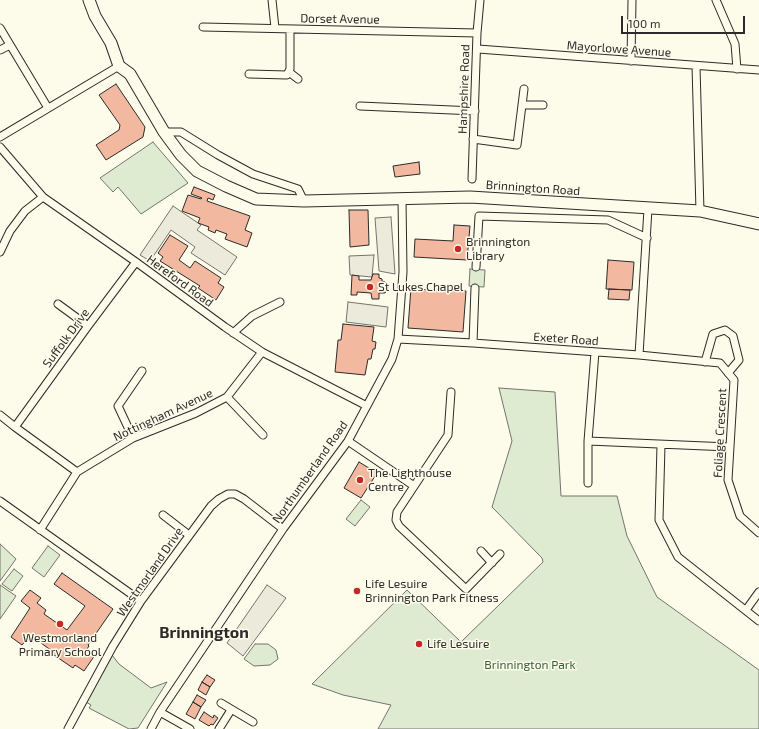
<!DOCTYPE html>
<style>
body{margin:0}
#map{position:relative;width:759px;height:729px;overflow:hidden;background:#fdfbea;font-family:"Exo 2",sans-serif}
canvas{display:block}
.scale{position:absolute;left:621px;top:16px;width:124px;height:18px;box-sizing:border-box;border:2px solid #2b2b2b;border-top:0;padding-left:5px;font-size:12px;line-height:14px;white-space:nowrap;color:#2b2b2b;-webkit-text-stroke:3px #fdfbea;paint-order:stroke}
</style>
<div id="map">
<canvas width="759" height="729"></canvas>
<div class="scale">100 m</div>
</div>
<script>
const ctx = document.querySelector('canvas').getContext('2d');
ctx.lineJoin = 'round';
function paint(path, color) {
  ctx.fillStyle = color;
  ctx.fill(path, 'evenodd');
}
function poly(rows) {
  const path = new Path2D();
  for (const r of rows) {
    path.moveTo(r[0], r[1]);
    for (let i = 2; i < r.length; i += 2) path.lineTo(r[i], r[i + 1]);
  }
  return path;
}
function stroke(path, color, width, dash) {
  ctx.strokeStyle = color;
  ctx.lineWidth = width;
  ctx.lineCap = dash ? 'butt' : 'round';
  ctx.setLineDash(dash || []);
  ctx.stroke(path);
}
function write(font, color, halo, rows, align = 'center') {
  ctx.font = font + ' "Exo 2",sans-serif';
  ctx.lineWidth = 3;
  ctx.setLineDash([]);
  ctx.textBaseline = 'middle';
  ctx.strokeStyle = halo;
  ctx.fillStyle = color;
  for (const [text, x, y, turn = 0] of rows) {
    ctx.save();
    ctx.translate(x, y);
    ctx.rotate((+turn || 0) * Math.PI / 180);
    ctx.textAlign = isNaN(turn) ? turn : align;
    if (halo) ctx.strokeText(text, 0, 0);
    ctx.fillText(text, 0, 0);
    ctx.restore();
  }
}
const green = poly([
 [153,142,188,183,141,214,118,187,113,192,100,178,153,142],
 [470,269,485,270,484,287,469,286,470,269],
 [499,388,555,392,561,496,617,496,627,536,657,597,759,670,759,729,378,729,391,705,343,695,312,684,407,590,461,642,543,562,542,558,492,507,512,441,499,388],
 [361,500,370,507,355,526,346,519,361,500],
 [0,544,16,559,0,581,0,544],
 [48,546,60,555,44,577,32,568,48,546],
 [14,569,23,576,12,591,2,584,14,569],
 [0,585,16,596,0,619,0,585],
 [255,644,268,644,276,650,278,659,270,665,254,666,244,659,255,644],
 [112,655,119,664,151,688,167,682,138,728,129,729,89,708,91,705,86,702,112,655]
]);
const parking = poly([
 [173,206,201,225,197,230,237,257,225,275,191,253,195,247,171,230,150,261,140,255,173,206],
 [391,217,395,274,379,271,375,218,391,217],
 [374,255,372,277,350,275,349,256,374,255],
 [348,302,388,307,386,327,346,322,348,302],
 [267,585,286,598,243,656,227,643,267,585]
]);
const building = poly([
 [116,84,145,127,143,137,106,160,96,145,119,130,120,125,99,95,116,84],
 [419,162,420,174,395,177,393,166,419,162],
 [194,187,215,195,213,200,208,198,207,201,250,216,245,230,252,233,247,247,225,239,227,234,216,230,215,233,208,230,209,227,198,223,200,218,182,211,188,195,201,199,202,198,191,194,194,187],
 [349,210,368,210,369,245,350,247,349,210],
 [454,225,470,226,467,260,414,257,415,239,453,241,454,225],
 [170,235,188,246,179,260,190,268,195,261,221,278,218,283,224,287,216,300,198,288,200,286,160,261,163,257,158,253,170,235],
 [608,260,634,262,632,290,606,289,608,260],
 [373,274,379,274,379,278,382,279,382,281,385,282,388,285,388,288,385,293,379,293,379,299,372,299,371,293,357,292,357,295,351,295,352,275,359,276,359,280,371,280,373,274],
 [411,288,448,292,448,289,466,291,463,332,408,328,411,288],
 [609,289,630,290,629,300,608,299,609,289],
 [343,324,374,327,372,341,376,342,375,349,373,349,371,359,368,359,365,375,335,372,338,340,341,340,343,324],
 [359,462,377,473,361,498,344,488,359,462],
 [62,573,113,609,88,645,89,646,87,649,95,655,84,671,75,665,73,668,51,653,52,651,30,635,22,645,11,637,30,608,21,601,30,590,41,598,37,603,46,610,44,614,67,630,85,606,54,584,62,573],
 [207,675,215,680,210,687,202,682,207,675],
 [202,682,210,687,206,695,198,690,202,682],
 [197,695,206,700,201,707,193,702,197,695],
 [193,702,201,707,195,719,186,714,193,702],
 [204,712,213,718,214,715,218,718,213,725,211,724,209,726,199,720,204,712]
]);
const street = poly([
 [272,0,275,28],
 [716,0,735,44,737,69],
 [203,27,477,33],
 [0,28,48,108],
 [478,49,759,70],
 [0,50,10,45],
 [631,61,632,0],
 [696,66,700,211],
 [289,72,298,79],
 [249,74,287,75,290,69,290,29],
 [522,105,543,105],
 [360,106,475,111],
 [164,132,181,132,218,155,253,174,298,189,304,201],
 [0,137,119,66],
 [473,139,517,145,524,89],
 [0,147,43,197,136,262,225,327,262,352,367,406],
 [472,179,477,33,480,0],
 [0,252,10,231,25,211,43,197],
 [476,267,479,216,608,220,647,238],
 [58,304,88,326],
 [233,333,252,316,280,302],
 [398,339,473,343,639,355,720,363,734,380,728,480,740,516,759,533],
 [473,343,475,288],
 [639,355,648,209],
 [705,362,713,334,725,330,733,336,739,360,728,373],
 [451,392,448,435,397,512,396,520,399,526,466,589,500,554],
 [227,397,263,435],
 [0,415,15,427,77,472],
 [15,427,88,326,136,262],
 [133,438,118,406,142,371],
 [348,441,414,486],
 [588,441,729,447],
 [661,445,659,520,678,557,759,621],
 [588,483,588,441,595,352],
 [0,501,141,601],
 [163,515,189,535],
 [40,530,77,472,133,438,196,413,227,397,262,352],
 [481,551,492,563],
 [746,610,759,592],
 [221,703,253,722],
 [160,712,190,729],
 [68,729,113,646,141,601,211,506,219,499,228,494,235,494,244,499,283,529],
 [151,729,160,712,283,529,348,441,392,359,398,339,403,272,402,198],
 [219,729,231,710]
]);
const secondary = poly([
 [89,0,95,16,111,43,119,66,130,74,164,132,181,155,197,171,226,186,256,199,304,201,470,197,700,211,759,224]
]);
const markers = [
 [458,249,4,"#c62828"],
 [370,287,4,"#c62828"],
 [360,480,4,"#c62828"],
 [357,591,4,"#c62828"],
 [60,624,4,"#c62828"],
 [419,644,4,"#c62828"]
];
const streetNames = [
 ["Dorset Avenue",340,19,1],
 ["Mayorlowe Avenue",619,49,4],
 ["Hampshire Road",464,89,-88],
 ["Brinnington Road",533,188,4],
 ["Hereford Road",180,281,36],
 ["Suffolk Drive",66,338,-54],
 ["Exeter Road",566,339,4],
 ["Nottingham Avenue",163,415,-25],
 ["Foliage Crescent",720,433,-87],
 ["Northumberland Road",310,472,-55],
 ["Westmorland Drive",150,572,-55]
];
const poiNames = [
 ["Brinnington",466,242],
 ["Library",466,256],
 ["St Lukes Chapel",378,287],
 ["The Lighthouse",368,473],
 ["Centre",368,487],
 ["Life Lesuire",365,584],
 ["Brinnington Park Fitness",365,598],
 ["Westmorland",60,638,"center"],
 ["Primary School",60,652,"center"],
 ["Life Lesuire",427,644]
];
const parkNames = [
 ["Brinnington Park",530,665]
];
const districtNames = [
 ["Brinnington",204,633]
];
paint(green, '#deebd1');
stroke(green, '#74746e', 1);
paint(parking, '#eceadb');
stroke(parking, '#74746e', 1);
paint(building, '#f2b8a0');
stroke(building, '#2b2b2b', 1);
stroke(street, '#2b2b2b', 9);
stroke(secondary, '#2b2b2b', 13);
stroke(street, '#fdfbea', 7);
stroke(secondary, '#fdfbea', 11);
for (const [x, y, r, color] of markers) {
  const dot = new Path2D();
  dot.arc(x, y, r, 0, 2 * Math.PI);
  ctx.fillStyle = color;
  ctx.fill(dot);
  stroke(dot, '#fdfbea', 1.5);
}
write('12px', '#2b2b2b', '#fdfbea', streetNames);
write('12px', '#2b2b2b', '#fdfbea', poiNames, 'left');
write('12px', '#34623c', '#fdfbea', parkNames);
write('bold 16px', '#2b2b2b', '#fdfbea', districtNames);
</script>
